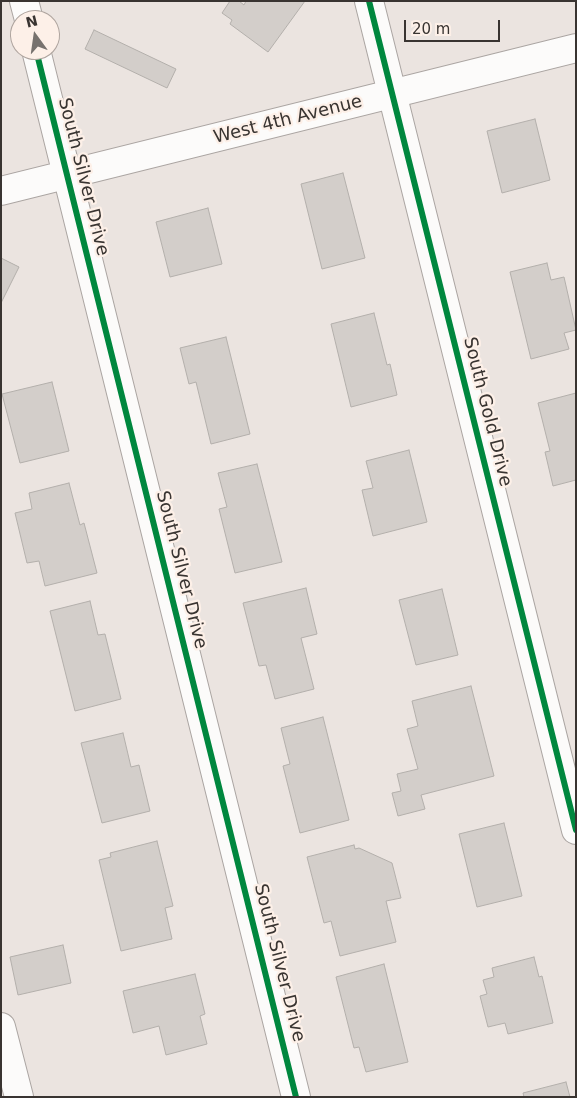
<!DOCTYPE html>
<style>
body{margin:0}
#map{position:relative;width:577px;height:1098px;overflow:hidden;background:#ebe4e0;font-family:"DejaVu Sans",sans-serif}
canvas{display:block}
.frame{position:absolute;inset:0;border:2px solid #393431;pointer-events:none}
.north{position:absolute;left:10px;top:10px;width:50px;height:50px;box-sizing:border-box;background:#fdf0e8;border:1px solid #afa59f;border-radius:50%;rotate:346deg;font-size:14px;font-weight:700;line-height:20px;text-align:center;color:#393431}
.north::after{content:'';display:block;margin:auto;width:18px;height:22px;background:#77726e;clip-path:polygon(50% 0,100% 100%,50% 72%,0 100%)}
.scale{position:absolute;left:404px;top:20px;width:96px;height:22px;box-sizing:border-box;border:2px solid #393431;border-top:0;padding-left:6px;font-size:15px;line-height:18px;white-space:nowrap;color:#393431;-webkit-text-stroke:4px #fdf0e8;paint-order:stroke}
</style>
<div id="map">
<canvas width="577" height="1098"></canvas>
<div class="frame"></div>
<div class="north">N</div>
<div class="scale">20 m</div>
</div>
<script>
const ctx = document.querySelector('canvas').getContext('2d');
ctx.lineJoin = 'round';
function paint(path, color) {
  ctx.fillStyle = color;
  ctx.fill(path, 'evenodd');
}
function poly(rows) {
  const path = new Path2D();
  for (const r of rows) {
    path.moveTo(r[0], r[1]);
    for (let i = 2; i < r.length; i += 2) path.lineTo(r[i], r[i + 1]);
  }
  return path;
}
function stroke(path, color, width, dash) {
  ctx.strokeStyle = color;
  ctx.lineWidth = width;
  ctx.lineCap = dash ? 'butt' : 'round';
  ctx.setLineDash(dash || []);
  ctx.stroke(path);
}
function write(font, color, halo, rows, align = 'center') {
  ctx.font = font + ' "DejaVu Sans",sans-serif';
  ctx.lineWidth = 4.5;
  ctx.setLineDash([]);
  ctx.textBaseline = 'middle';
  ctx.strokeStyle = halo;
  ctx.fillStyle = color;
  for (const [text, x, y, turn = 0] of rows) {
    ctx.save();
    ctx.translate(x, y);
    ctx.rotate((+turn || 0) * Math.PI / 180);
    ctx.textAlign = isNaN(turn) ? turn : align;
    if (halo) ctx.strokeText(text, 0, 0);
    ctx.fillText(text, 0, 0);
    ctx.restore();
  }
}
const building = poly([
 [230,1,239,1,244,5,246,1,305,1,268,52,230,24,232,20,222,13,230,1],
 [94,30,176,69,167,88,85,49,94,30],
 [535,119,550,180,502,193,487,131,535,119],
 [343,173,365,258,322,269,301,184,343,173],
 [208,208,222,264,170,277,156,222,208,208],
 [1,258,19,267,1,303,1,258],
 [547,263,551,280,564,277,576,330,564,333,569,349,531,359,510,272,547,263],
 [374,313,387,365,390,364,397,395,351,407,331,324,374,313],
 [226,337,250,434,211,444,196,382,189,384,180,348,226,337],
 [52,382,69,451,20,463,2,394,52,382],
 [576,393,576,480,553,486,545,452,550,451,538,403,576,393],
 [409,450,427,522,373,536,362,490,373,488,366,461,409,450],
 [257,464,282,562,235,573,219,509,227,507,218,473,257,464],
 [69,483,80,525,84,523,97,573,45,586,39,561,27,563,15,513,32,509,29,493,69,483],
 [306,588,317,634,301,638,314,689,275,699,266,665,259,666,243,603,306,588],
 [442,589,458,655,416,665,399,600,442,589],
 [90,601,98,635,105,634,121,699,75,711,50,611,90,601],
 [471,686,494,776,421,795,425,809,398,816,392,793,401,791,397,774,418,769,407,729,418,726,412,701,471,686],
 [323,717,349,820,300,833,283,766,290,764,281,728,323,717],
 [123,733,131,767,139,765,150,811,102,823,81,743,123,733],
 [504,823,522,896,477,907,459,834,504,823],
 [157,841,173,906,165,908,172,939,121,951,99,860,111,857,110,853,157,841],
 [354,845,355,849,359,848,392,863,401,898,386,901,396,942,340,956,331,921,324,923,307,857,354,845],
 [63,945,71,983,18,995,10,957,63,945],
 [534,957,539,977,542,976,553,1023,508,1034,505,1023,488,1027,480,996,487,994,483,980,494,977,492,968,534,957],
 [384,964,408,1062,366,1072,359,1047,354,1048,336,977,384,964],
 [195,974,205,1014,200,1016,207,1044,166,1055,159,1026,133,1033,123,991,195,974],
 [566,1082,570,1097,524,1097,523,1093,566,1082]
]);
const minor = poly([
 [24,1,29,20],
 [369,1,576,830],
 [36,50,296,1097],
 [1,191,576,48],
 [1,1027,19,1097]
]);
const cycleway = poly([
 [369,1,576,830],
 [36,50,296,1097]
]);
const streetNames = [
 ["West 4th Avenue",288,120,-14],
 ["South Silver Drive",83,177,76],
 ["South Gold Drive",487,412,76],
 ["South Silver Drive",181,570,76],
 ["South Silver Drive",279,963,76]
];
paint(building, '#d3ceca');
stroke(building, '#b3afab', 1);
stroke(minor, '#aba5a2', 30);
stroke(minor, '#fcfbfa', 28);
stroke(cycleway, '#00873e', 6);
write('18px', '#393431', '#fdf0e8', streetNames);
</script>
